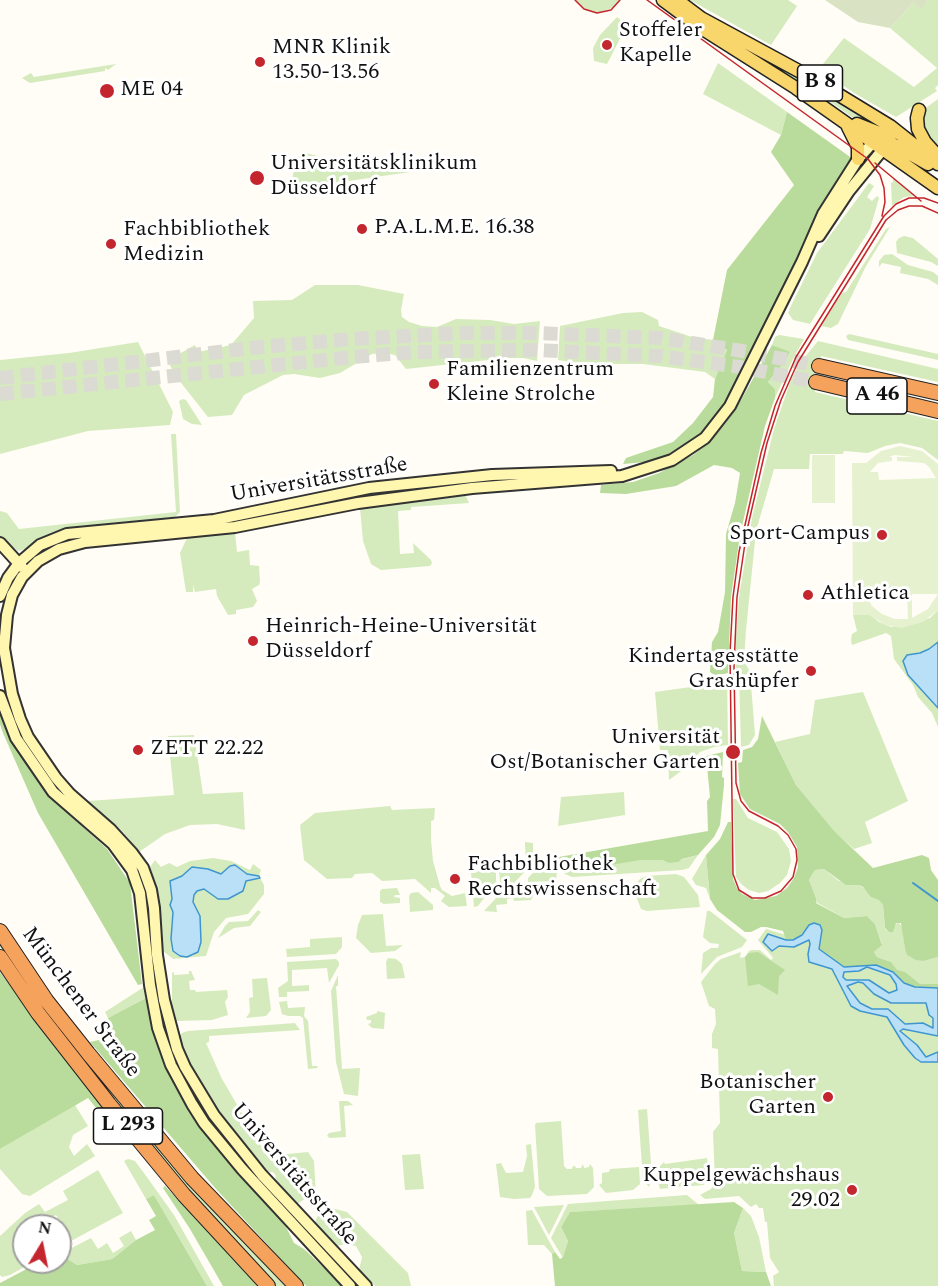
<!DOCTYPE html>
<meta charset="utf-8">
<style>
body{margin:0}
#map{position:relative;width:938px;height:1286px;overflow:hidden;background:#fffdf5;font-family:Spectral,serif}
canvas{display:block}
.north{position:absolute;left:12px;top:1214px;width:60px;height:60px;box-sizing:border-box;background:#fff;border:2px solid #a0a0a0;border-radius:50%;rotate:10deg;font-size:16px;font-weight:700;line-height:24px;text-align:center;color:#111}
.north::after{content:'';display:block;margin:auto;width:21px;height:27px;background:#c4262e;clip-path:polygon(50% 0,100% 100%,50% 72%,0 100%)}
</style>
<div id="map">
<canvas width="938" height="1286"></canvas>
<div class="north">N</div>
</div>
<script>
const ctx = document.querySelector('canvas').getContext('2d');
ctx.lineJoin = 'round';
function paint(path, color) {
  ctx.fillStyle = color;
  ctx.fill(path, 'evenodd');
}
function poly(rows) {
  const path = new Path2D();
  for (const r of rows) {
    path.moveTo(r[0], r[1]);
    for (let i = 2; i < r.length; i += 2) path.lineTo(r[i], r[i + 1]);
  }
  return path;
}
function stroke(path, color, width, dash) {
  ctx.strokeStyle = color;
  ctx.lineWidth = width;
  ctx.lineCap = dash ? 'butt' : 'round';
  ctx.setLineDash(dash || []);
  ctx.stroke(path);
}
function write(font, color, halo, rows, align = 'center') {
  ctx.font = font + ' Spectral,serif';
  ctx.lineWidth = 6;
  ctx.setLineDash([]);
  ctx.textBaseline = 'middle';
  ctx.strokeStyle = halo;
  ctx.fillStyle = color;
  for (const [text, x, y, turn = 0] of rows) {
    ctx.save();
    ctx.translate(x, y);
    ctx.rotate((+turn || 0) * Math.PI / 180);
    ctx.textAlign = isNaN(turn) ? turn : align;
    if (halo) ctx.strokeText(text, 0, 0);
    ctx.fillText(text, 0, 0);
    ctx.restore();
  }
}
const green = poly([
 [575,0,620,0,612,8,598,13,584,9],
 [690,0,788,0,797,6,771,45],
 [928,0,938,0,938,85,935,88,937,91,896,117,854,93,819,69,844,38,914,87,937,68,890,28,913,3,922,8],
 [617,17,628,26,628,29,625,29,607,64,594,61,593,48,600,35],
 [710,30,829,95,866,118,876,130,859,122,822,96],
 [718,63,787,112,781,135,703,94],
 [116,64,108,70,105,68,105,71,30,83,22,78,31,73,34,77],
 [938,99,938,152,923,135,923,110],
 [305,153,377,170,412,164,423,157,423,164,419,169,410,172,294,189,291,186,296,158],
 [893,178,914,196,904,197,892,206,891,183,893,182],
 [869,183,874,186,867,197,872,201,877,196,879,198,870,229,810,324,793,320,788,313,790,308,817,253],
 [890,227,866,266,838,324,831,328,821,326,842,293,846,292,886,229],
 [904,236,913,238,938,259,938,266,931,262,897,253,896,242,899,238],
 [892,254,908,265,933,272,938,276,938,285,928,279,900,273,901,267,882,263,879,267,879,261,884,255],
 [315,285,358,285,404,294,401,310,402,317,409,322,422,326,437,327,456,319,490,320,514,324,540,321,537,361,523,358,507,358,406,369,395,355,383,353,372,354,340,373,320,378,294,374,283,375,244,395,232,415,208,417,174,374,170,365,170,359,195,345,198,352,231,345,254,318,253,301,292,300],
 [642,312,658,320,659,326,692,337,713,340,727,350,715,379,705,372,643,364,585,364,558,360,560,326,623,313],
 [849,334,938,354,938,360,848,340,846,336],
 [779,335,804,339,794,357,775,398,775,389,768,382,787,359,790,353,772,345,775,337],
 [818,341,938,369,938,382,821,356,815,392,938,421,938,460,922,448,900,443,885,446,868,453,844,451,843,454,810,454,809,469,774,469,756,531,746,630,744,661,750,672,755,735,749,745,741,747,739,675,736,669,736,637,739,597,752,518,774,429,791,380,800,363],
 [138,342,173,412,170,425,88,431,0,454,0,360,69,353],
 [183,399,186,400,202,425,192,424,183,419,179,401],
 [171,434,176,434,180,512,175,517,71,527,53,532,25,549,18,551,0,537,0,511,7,513,19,529,176,512],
 [465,494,469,503,411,507,411,510,398,511,400,554,414,553,413,543,431,560,432,563,430,566,381,570,371,564,363,541,360,508,397,501],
 [235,532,237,552,249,550,250,565,259,566,260,582,259,585,252,589,257,601,253,607,236,610,236,614,228,615,217,596,216,589,195,592,193,585,193,592,186,592,180,553,187,538],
 [938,610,938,642,929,649,920,653,907,655,908,675,938,708,938,727,932,713,918,697,913,685,894,659,891,636,886,633,852,645,851,640,852,634,857,631,853,615,870,615,879,622,891,627,930,618],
 [727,676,728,745,714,747,700,752,684,769,669,780,668,750,660,750,655,692,705,685,717,678],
 [863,692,908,801,865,822,872,843,854,849,834,832,796,785,775,742,810,734,815,700],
 [194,735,203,794,243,792,245,830,217,824,190,825,165,834,139,852,123,832,88,801,174,795,168,736],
 [624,792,625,815,558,826,561,797],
 [733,799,736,799,748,818,777,832,789,849,791,861,787,875,780,883,768,891,759,893,749,890,741,884,736,877],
 [390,806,392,810,435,808,434,820,431,821,431,840,433,861,440,886,442,890,452,896,465,893,467,906,449,907,441,901,445,896,435,888,431,888,431,893,415,879,382,881,372,873,355,874,352,878,327,879,304,860,300,825,315,813],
 [525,842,533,843,533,852,537,859,514,883,503,884,500,882,499,869,526,867],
 [549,852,562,866,641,860,662,860,669,863,698,855,689,868,682,870,572,877,565,874,548,856],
 [706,855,710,899,706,888,696,885,692,879],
 [213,858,231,861,250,870,253,864,261,870,259,876,247,874,243,870,230,866,221,874,208,869,192,867,182,876,170,881,172,899,170,905,173,912,171,927,192,956,197,952,201,942,200,916,193,902,194,895,197,891,203,889,227,899,237,895,246,881,260,878,264,885,264,894,248,914,226,918,214,932,206,956,173,959,163,951,158,893,150,867,155,860,161,867,169,863,177,867,190,861],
 [543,862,547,863,557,873,556,879,552,881,528,882,528,878],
 [824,869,839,881,859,885,879,899,883,905,885,929,889,932,898,922,902,926,905,949,908,955,924,961,938,957,938,1286,774,1286,773,1276,779,1272,770,1258,767,1222,765,1222,763,1208,759,1208,756,1204,751,1207,739,1196,705,1199,700,1195,711,1189,715,1182,713,1132,720,1123,718,1049,712,1048,712,1034,716,1024,715,1009,709,1006,701,982,715,964,721,959,741,952,740,958,745,957,749,951,752,950,760,950,771,960,773,958,769,953,758,940,766,929,786,935,813,920,871,962,891,962,877,957,874,952,882,944,875,924,867,916,844,918,816,902,816,898,809,880,815,870],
 [496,870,496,882,478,906,474,907,471,872],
 [676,874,684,877,698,895,700,907,647,911,641,909,636,896,637,883,640,879,646,876],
 [397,888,400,895,395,895,394,897,400,898,400,903,384,904,380,902,380,891,382,889],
 [534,889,535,892,531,900,514,901,513,898,507,899,507,904,496,905,497,912,484,911,498,896,497,894,505,890],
 [418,892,433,905,433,910,410,912,409,896,411,893],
 [258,910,261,912,250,926,234,928,218,938,225,926,229,922,248,921],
 [707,911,710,911,747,940,742,947,717,957,701,974,703,953,711,948,718,948,719,944,710,943,703,937],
 [383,914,386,946,403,945,395,951,371,953,356,938,358,925,362,915],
 [342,937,342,947,336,954,287,957,286,949,310,947,310,939],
 [0,943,46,1009,104,1083,167,1158,285,1286,274,1286,175,1176,53,1024,5,954,0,947],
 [388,958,396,959,402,964,405,978,387,979,386,962],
 [336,959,339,962,339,965,329,983,327,968,292,970,292,986,309,985,309,991,287,992,287,997,279,997,278,988,288,981,287,962],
 [189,971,191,971,195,980,189,981,190,990,195,990,196,992,227,990,228,997,225,1002,228,1015,212,1020,177,1021,172,1008,172,973,174,972,174,975,189,974],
 [338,975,338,986,336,986,342,1069,360,1068,358,1096,344,1094,336,1062,331,991],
 [267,978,271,1010,266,1016,246,1018,250,1012,249,998,253,997,252,979],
 [144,987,146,998,108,1018,105,1012],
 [287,1001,288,1008,305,1007,304,1016,308,1021,312,1066,317,1066,318,1068,308,1069,303,1018,300,1016,288,1016,282,1014,279,1002],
 [377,1011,385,1013,384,1029,372,1028,368,1024,371,1023,371,1020,367,1020,366,1017,377,1013],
 [295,1023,300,1030,209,1036,209,1042,206,1043,222,1079,267,1156,308,1152,314,1161,316,1196,308,1197,297,1204,275,1179,276,1176,273,1172,269,1172,256,1160,218,1112,190,1063,179,1036,182,1033,188,1031],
 [339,1101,348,1101,353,1105,344,1106,346,1137,330,1138,327,1136,329,1133,341,1131],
 [75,1105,88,1126,73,1135,69,1147,74,1156,87,1144,95,1156,30,1196,22,1194,0,1169,0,1149],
 [647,1109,652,1178,649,1187,643,1180,638,1110],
 [561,1121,564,1166,567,1169,572,1169,573,1166,575,1166,576,1168,581,1168,583,1164,584,1168,589,1167,590,1164,593,1168,594,1187,587,1194,547,1196,539,1189,535,1125,536,1123],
 [531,1144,535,1187,532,1195,530,1198,514,1199,500,1197,496,1164,501,1163,506,1173,523,1172,527,1156,526,1145],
 [420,1154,424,1189,405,1190,402,1155],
 [707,1158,709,1174,704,1185,660,1189,656,1174,659,1167,664,1162,665,1164],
 [128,1159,135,1161,144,1173,174,1215,214,1286,207,1286,154,1195,146,1199,124,1161],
 [639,1167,640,1184,633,1190,606,1193,599,1185,602,1183,602,1173,609,1172,610,1169],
 [98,1170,123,1213,71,1241,56,1215,49,1219,47,1217,35,1224,36,1226,24,1226,24,1262,33,1262,10,1275,2,1277,0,1275,0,1236,25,1213,39,1204,45,1212,68,1200,63,1191],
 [687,1195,699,1205,570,1212,561,1227,568,1241,563,1258,551,1238,568,1204],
 [564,1205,549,1235,534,1207],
 [331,1208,347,1212,408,1273,411,1286,375,1286,359,1270,362,1257,356,1246,346,1244,337,1246,315,1223,317,1217,327,1209],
 [743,1208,751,1216,759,1237,766,1272,742,1271,734,1233],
 [532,1210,555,1252,552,1254,544,1245,528,1245,526,1211],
 [131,1231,136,1240,112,1259,77,1265,60,1254,91,1238,98,1249,107,1243,113,1253,124,1246,119,1238]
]);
const forest = poly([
 [787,112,853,159,834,186,812,227,758,345,726,405,702,435,671,455,656,461,623,464,626,458,673,442,693,423,713,397,715,379,727,350,713,340,727,270,794,185,771,152,781,135],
 [772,345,790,352,787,359,768,382,775,389,775,398,765,426,740,535,731,597,728,673,715,676,710,672,712,642,718,632,725,592,726,534,735,503,740,473,732,468,714,465,676,486,626,494,600,493,601,485,633,482,659,473,693,455,710,442,736,409],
 [0,708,9,733,48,795,107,849,130,883,142,984,138,985,38,813,3,733,0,724],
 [762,716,796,785,834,831,873,868,922,855,929,858,931,870,938,880,938,957,924,961,916,960,907,955,905,949,901,923,896,923,893,932,889,932,885,928,883,905,879,900,871,897,863,887,859,885,846,885,824,869,815,870,809,880,816,898,816,903,844,918,867,916,875,924,882,945,874,952,877,957,891,962,897,970,905,972,920,984,938,984,938,988,915,987,904,983,893,972,876,965,844,967,819,949,822,936,805,929,798,938,786,940,783,931,766,927,761,927,751,932,745,932,717,910,710,899,706,855,720,839,728,822,731,822,733,879,737,888,742,894,755,900,776,896,787,888,794,878,798,867,797,847,788,832,780,824,750,809,740,794,738,763,742,762,743,750,752,747,758,739],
 [723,752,722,777,724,778,724,785,720,825,714,837,698,855,682,859,678,862,669,863,662,860,641,860,610,865,578,868,562,866,553,858,708,831,707,801,710,797,706,756],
 [758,952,785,970,779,976,778,995,759,984,748,986,745,957,749,953],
 [0,972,58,1051,126,1138,121,1139,88,1098,0,1149],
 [146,998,155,1032,209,1136,235,1169,285,1225,294,1243,304,1249,343,1286,306,1286,216,1189,90,1042,99,1040,105,1043,109,1041,111,1030,108,1018],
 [165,1186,259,1286,223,1286,190,1229,163,1188],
 [154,1195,207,1286,0,1286,0,1283,40,1262,60,1262,60,1254,77,1265,112,1259,136,1240,155,1230,149,1220,156,1216,146,1199],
 [734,1202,743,1208,734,1233,742,1271,766,1272,771,1286,555,1286,552,1254,555,1252,560,1259,563,1257,568,1241,561,1227,570,1212]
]);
const cemetery = poly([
 [825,0,928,0,922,9,913,3,890,28,858,22]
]);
const pitch = poly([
 [900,446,922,451,938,464,938,610,923,622,902,628,885,625,869,615,853,615,852,463,866,463,881,451],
 [894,455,914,457,897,457,897,461,924,463,929,467,936,478,879,480,878,472,870,472,878,463,892,461,892,457,889,457],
 [866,594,907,594,908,619,895,619,882,614,872,606],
 [912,594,938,594,928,609,912,618],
 [812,455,835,455,835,503,812,503]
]);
const water = poly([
 [938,642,938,708,908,675,903,661,907,655,920,653,929,649,938,642],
 [235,865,247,874,259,876,260,878,246,881,243,891,228,899,218,899,204,889,197,891,194,895,193,902,200,916,201,942,198,952,187,957,180,956,173,951,171,939,173,912,170,905,172,899,170,881,182,876,192,867,208,869,221,874,230,866,235,865],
 [814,923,820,925,822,930,819,949,844,967,876,965,893,972,904,983,915,987,938,988,938,1036,903,1029,900,1031,917,1045,926,1057,938,1052,938,1062,921,1062,915,1058,904,1045,887,1017,860,1011,851,1006,832,969,809,962,808,954,810,944,809,940,794,947,779,946,772,951,763,942,768,934,786,940,793,940,802,935,809,925,814,923],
 [867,967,890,975,896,984,897,990,889,993,869,980,846,980,843,977,844,972,859,971,867,967],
 [858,982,863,983,874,994,891,1003,926,1003,929,1015,933,1018,933,1028,923,1023,905,1024,888,1009,872,1009,860,1003,847,986,858,982]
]);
const stream = poly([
 [913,883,938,901]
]);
const highwayTunnel = poly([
 [0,378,260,347,352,339,462,333,536,333,660,338,742,351,819,366],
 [0,394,353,357,414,352,536,350,660,356,740,367,816,382]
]);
const secondary = poly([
 [819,236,849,191,888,143],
 [0,543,22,567],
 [0,596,8,578,19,563,40,545,67,534,214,520,369,488,492,475,611,471],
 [0,696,16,738,53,792,113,844,132,870,140,893,150,985,158,1028,171,1065,192,1104,204,1123,242,1169,350,1286],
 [366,1286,262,1175,214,1115,185,1067,177,1049,164,1000,157,955,154,908,151,890,143,868,132,853,110,829,70,794,56,778,28,737,20,719,12,694,4,648,7,615,12,595,22,577,38,561,59,549,85,542,235,527,358,503,472,488,622,476,672,460,705,438,730,406,802,262,823,214,858,159,879,136]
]);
const primary = poly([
 [663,0,698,26,796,88,938,188],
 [677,0,701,18,808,76,890,126,938,164],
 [919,110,917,118,918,129,925,142,934,152],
 [857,124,882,134,894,133],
 [848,127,858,147,858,159],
 [873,142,889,142,928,164]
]);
const highway = poly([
 [819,366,938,393],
 [816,382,938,411],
 [0,931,46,1000,88,1053,192,1178,296,1286],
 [0,957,38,1013,109,1104,184,1195,268,1286]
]);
const tram = poly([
 [575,0,584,9,597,13,611,10,620,0],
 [647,0,868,159,880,175,884,188,885,202,882,216],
 [875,163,921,201],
 [938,213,922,206,909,206,898,210,886,220,798,362,781,400,767,443,747,530,737,597,734,667,736,783,741,801,749,811,778,826,788,835,796,849,797,860,793,877,781,891,765,898,752,898,739,890,733,874,730,653,733,597,739,552,761,453,775,406,796,357,884,216,896,204,909,198,924,198,938,203]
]);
const markers = [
 [607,45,6,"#c4262e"],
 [260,62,6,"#c4262e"],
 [107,91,8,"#c4262e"],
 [257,178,8,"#c4262e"],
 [362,229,6,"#c4262e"],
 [111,244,6,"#c4262e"],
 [434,384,6,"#c4262e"],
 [882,535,6,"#c4262e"],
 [808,595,6,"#c4262e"],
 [253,641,6,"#c4262e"],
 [811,671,6,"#c4262e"],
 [138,750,6,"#c4262e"],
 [733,752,8,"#c4262e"],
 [455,879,6,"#c4262e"],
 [828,1097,6,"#c4262e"],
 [852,1190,6,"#c4262e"]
];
const shields = [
 [820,83,45],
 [877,396,60],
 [128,1126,69]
];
const shieldNames = [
 ["B 8",820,83],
 ["A 46",877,396],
 ["L 293",128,1126]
];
const poiNames = [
 ["Stoffeler",619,32],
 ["Kapelle",619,57],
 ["MNR Klinik",272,49],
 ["13.50-13.56",272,74],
 ["ME 04",120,91],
 ["Universitätsklinikum",270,165],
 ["Düsseldorf",270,190],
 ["P.A.L.M.E. 16.38",374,229],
 ["Fachbibliothek",123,231],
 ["Medizin",123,256],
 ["Familienzentrum",446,371],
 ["Kleine Strolche",446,396],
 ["Sport-Campus",870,535,"right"],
 ["Athletica",820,595],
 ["Heinrich-Heine-Universität",265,628],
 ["Düsseldorf",265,653],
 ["Kindertagesstätte",799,658,"right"],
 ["Grashüpfer",799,683,"right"],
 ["Universität",720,739,"right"],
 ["Ost/Botanischer Garten",720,764,"right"],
 ["ZETT 22.22",150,750],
 ["Fachbibliothek",467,866],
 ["Rechtswissenschaft",467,891],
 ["Botanischer",816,1084,"right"],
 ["Garten",816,1109,"right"],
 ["Kuppelgewächshaus",840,1177,"right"],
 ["29.02",840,1202,"right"]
];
const streetNames = [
 ["Universitätsstraße",319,481,-10],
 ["Münchener Straße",80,1003,53],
 ["Universitätsstraße",293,1175,49]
];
paint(green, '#d5ebbd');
paint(forest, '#b9dc9c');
paint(cemetery, '#d9e3c4');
paint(pitch, '#e6f2cf');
paint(water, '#b9e0f7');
stroke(water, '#3f96cf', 1.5);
stroke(stream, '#3f96cf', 2);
stroke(highwayTunnel, '#dbdad3', 14, [14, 7]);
stroke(secondary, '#333', 14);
stroke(primary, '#222', 15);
stroke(highway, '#222', 16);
stroke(secondary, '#fff6b0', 10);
stroke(primary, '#f9d66b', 12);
stroke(highway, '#f5a25d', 14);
stroke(tram, '#c4262e', 1.5);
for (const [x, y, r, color] of markers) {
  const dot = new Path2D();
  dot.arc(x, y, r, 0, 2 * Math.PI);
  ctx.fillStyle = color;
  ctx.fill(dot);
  stroke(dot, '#fff', 2);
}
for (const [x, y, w] of shields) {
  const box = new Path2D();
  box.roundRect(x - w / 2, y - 18, w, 36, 4.5);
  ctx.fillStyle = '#fff';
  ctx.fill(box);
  stroke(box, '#111', 1.5);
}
write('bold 21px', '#111', null, shieldNames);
write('22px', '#111', '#fff', poiNames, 'left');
write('22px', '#111', '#fff', streetNames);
</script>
